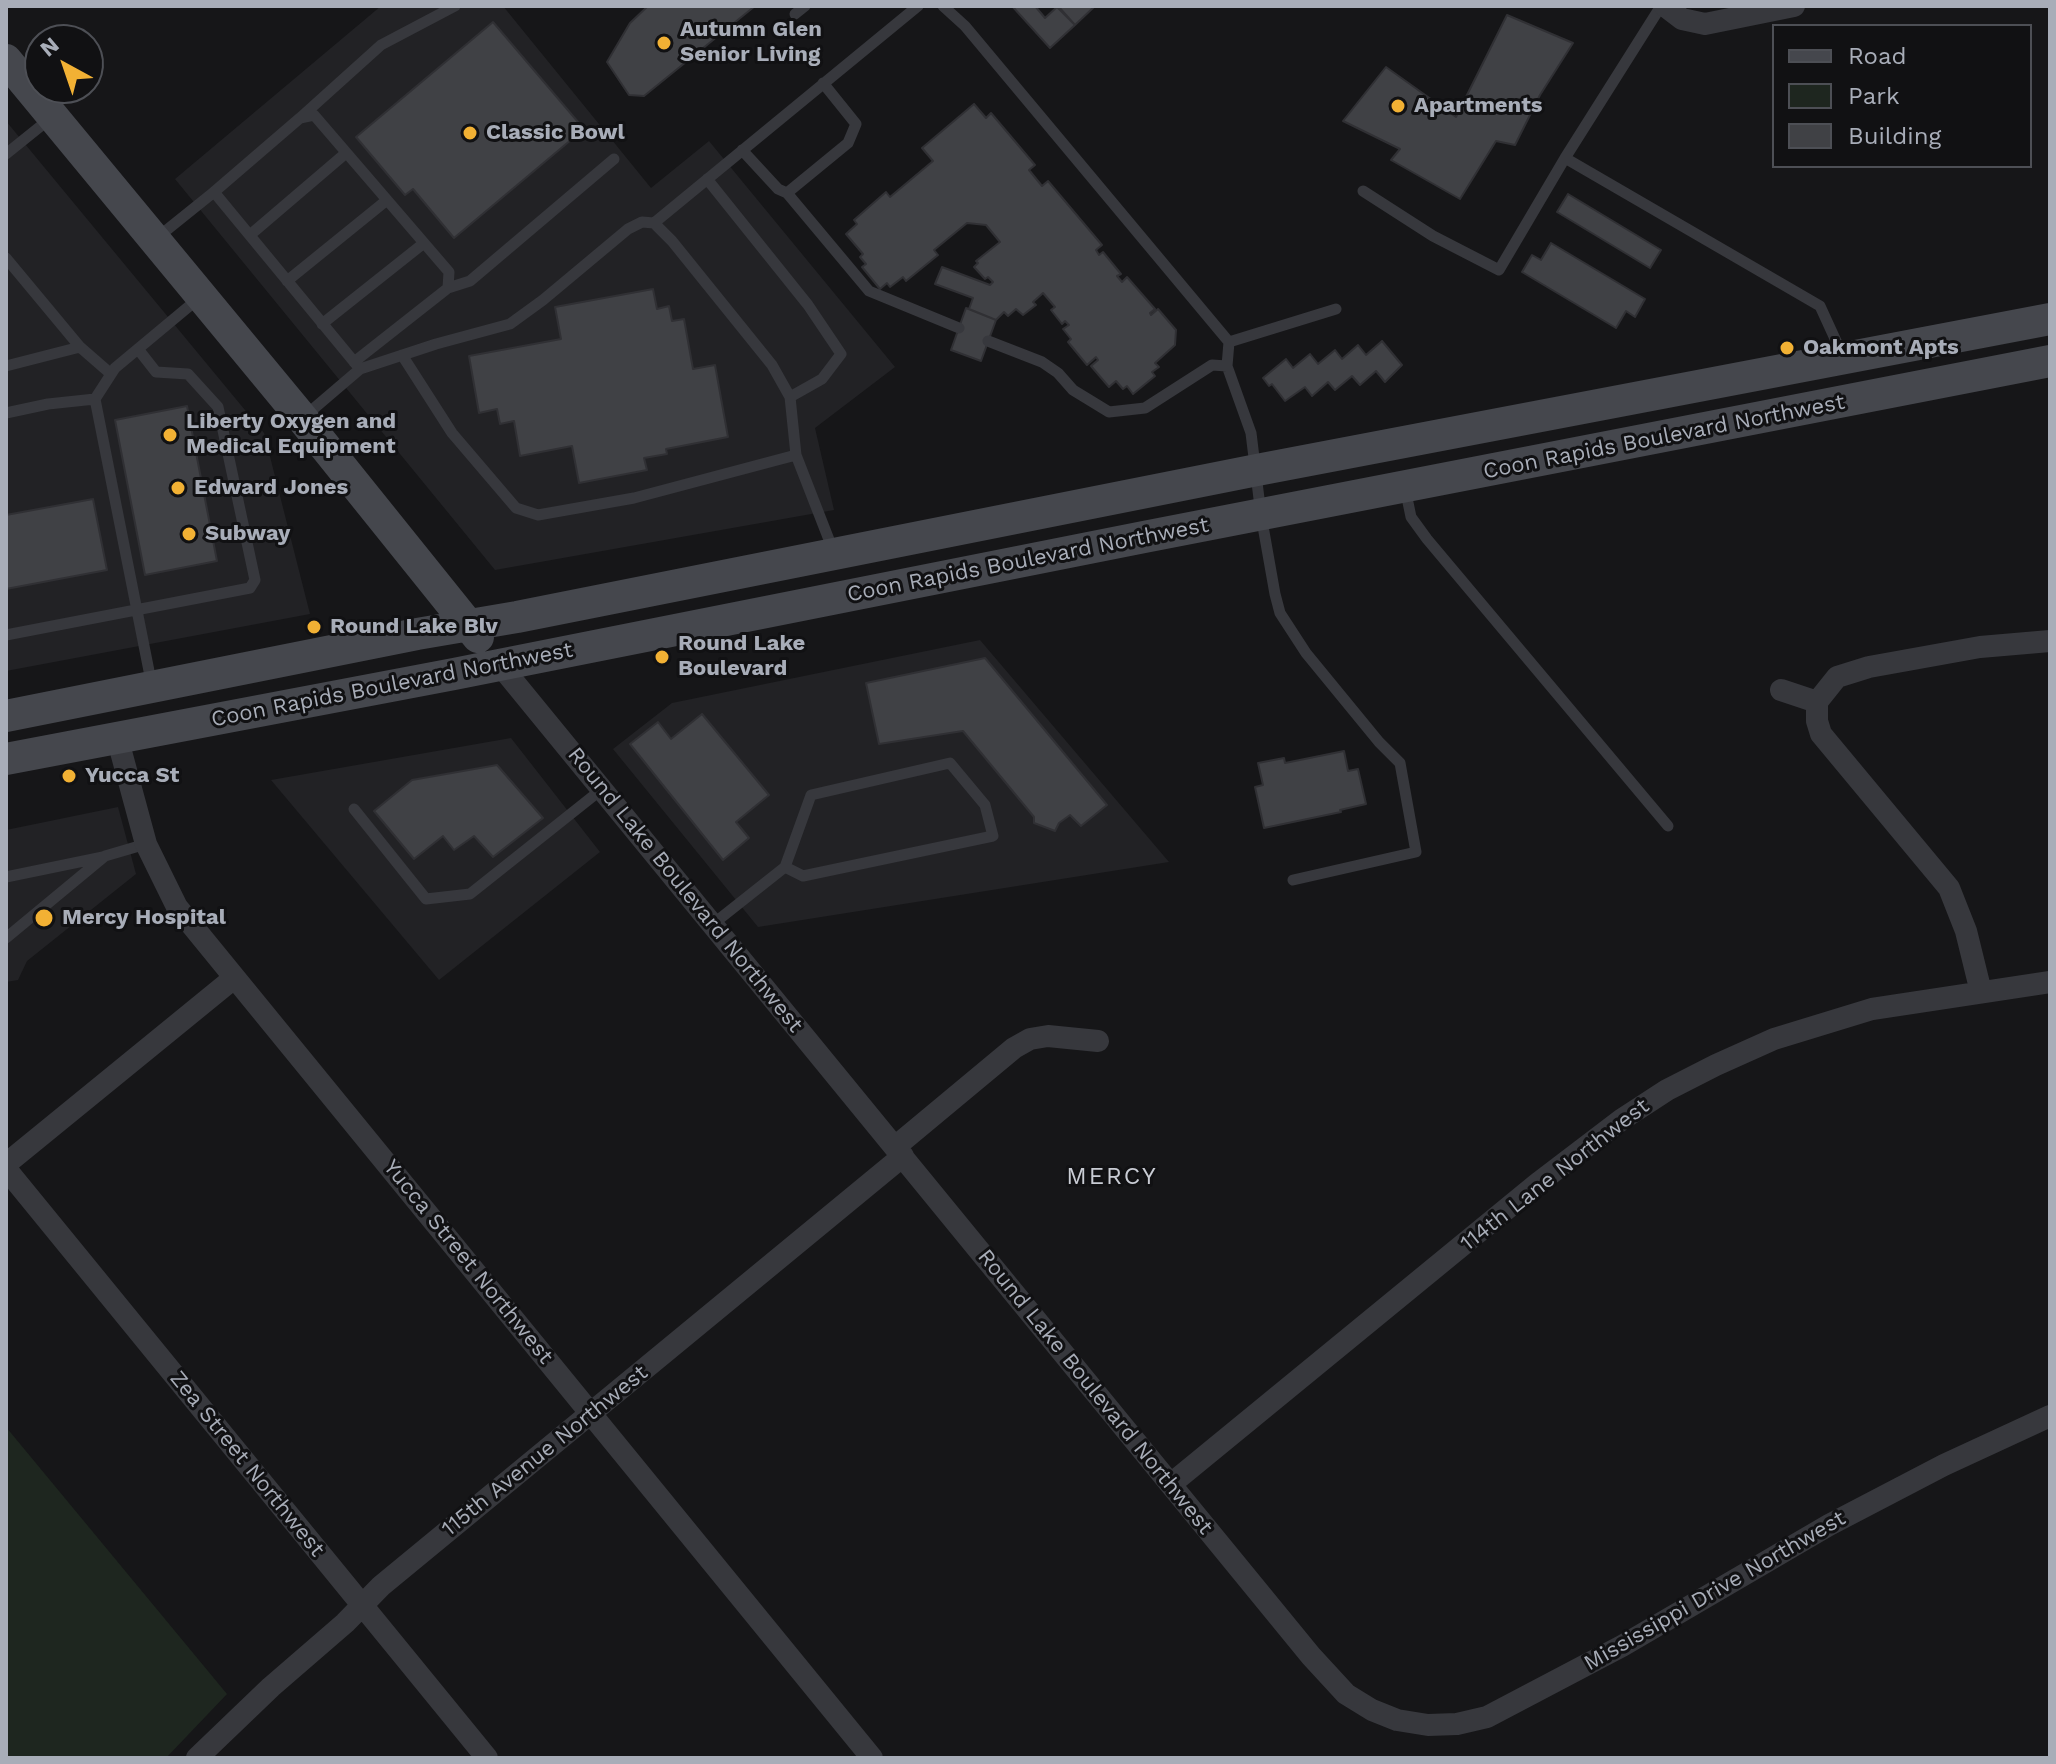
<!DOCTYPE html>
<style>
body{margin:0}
#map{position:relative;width:2056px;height:1764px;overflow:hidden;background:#161618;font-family:"Work Sans",sans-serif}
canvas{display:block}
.frame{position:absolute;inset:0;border:8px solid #a8adb8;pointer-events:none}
.legend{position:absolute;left:1772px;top:24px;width:260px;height:144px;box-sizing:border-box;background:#111113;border:2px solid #4d4f55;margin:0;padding:10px 14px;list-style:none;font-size:24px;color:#a8adb8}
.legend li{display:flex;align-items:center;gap:16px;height:40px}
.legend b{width:40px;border:2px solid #4d4f55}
.north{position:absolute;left:24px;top:24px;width:80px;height:80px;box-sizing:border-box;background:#111113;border:2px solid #4d4f55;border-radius:50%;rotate:320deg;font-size:22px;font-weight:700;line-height:32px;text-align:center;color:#a8adb8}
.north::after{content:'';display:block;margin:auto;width:28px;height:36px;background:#f2b134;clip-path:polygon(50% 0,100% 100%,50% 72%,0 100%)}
</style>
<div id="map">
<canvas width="2056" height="1764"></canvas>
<div class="frame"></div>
<ul class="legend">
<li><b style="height:10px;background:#45474d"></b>Road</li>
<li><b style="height:22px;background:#1e261f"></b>Park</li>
<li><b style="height:22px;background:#404145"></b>Building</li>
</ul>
<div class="north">N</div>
</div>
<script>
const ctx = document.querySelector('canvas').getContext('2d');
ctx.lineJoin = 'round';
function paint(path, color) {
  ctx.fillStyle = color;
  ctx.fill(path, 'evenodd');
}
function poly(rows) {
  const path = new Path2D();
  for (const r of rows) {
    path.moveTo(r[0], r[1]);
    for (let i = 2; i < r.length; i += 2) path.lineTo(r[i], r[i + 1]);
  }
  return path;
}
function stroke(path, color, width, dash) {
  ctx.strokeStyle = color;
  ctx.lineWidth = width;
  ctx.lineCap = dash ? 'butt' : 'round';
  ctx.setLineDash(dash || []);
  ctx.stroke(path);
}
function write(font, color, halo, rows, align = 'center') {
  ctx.font = font + ' "Work Sans",sans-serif';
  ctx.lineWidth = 6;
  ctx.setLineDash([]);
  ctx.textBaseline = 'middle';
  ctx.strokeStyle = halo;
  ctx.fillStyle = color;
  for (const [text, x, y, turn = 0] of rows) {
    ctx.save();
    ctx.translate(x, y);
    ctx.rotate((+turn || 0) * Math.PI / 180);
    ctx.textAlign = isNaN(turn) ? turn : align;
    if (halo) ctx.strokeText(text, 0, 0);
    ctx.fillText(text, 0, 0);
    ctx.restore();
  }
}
const built = poly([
 [381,6,503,6,651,188,709,141,895,367,815,428,834,510,495,570,175,179],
 [6,121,264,433,310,614,6,671],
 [980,640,1169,862,758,927,613,749,672,703],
 [511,738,600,852,439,980,271,780],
 [118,807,136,874,27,961,18,980,6,982,6,830]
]);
const green = poly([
 [6,1427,227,1694,166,1758,6,1758]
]);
const building = poly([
 [648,6,755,6,644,96,629,95,607,62,630,23,648,6],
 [1012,6,1035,6,1045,18,1057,7,1075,25,1050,48,1012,6],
 [1058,6,1095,6,1075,25,1058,6],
 [1507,15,1573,43,1540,95,1515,145,1496,141,1460,199,1391,160,1400,149,1343,121,1386,67,1456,117,1507,15],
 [493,22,584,129,454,238,413,189,405,195,356,137,493,22],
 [974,104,986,118,991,113,1035,165,1029,170,1042,186,1048,181,1102,245,1096,250,1099,255,1103,252,1121,274,1117,276,1122,282,1127,277,1155,309,1150,313,1151,315,1158,309,1176,330,1175,345,1155,363,1159,367,1152,372,1155,376,1133,394,1127,386,1123,389,1116,381,1109,387,1091,366,1098,360,1096,357,1087,365,1068,342,1071,339,1063,329,1069,325,1065,321,1062,324,1051,310,1055,307,1043,293,1033,302,1036,305,1023,315,1016,309,1008,316,1004,312,996,320,969,309,973,298,935,284,942,267,990,285,993,282,988,277,985,279,974,267,978,263,976,261,1000,242,986,225,967,223,934,250,938,255,906,281,903,277,890,287,887,283,880,289,862,267,866,264,860,257,863,254,846,234,857,224,854,220,886,192,890,197,933,161,922,148,974,104],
 [1568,194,1661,250,1650,268,1557,212,1568,194],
 [1551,243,1645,299,1635,317,1626,311,1616,328,1522,272,1532,255,1541,260,1551,243],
 [653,289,657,309,669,306,672,321,684,319,693,369,715,365,728,437,666,449,667,454,644,458,647,470,579,483,572,446,520,456,514,421,500,424,497,409,479,413,469,356,561,339,555,307,653,289],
 [966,308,996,320,981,361,951,350,966,308],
 [1382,341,1402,365,1385,382,1376,371,1360,385,1352,376,1335,390,1328,382,1312,396,1305,387,1285,401,1272,384,1269,386,1263,378,1286,359,1293,368,1310,354,1318,364,1335,350,1342,359,1358,345,1366,355,1382,341],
 [187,406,217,561,145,575,115,420,187,406],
 [93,499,107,570,6,589,6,515,93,499],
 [985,658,1107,805,1081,826,1070,815,1059,823,1055,831,1034,823,1034,817,963,731,879,744,866,683,985,658],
 [702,714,769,795,736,822,749,838,723,860,630,744,658,722,671,739,702,714],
 [1344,751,1348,771,1358,769,1366,804,1340,810,1341,812,1264,828,1255,787,1263,785,1258,763,1284,758,1285,763,1344,751],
 [497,765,543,818,493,857,474,836,454,850,443,836,414,859,374,811,412,780,497,765]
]);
const service = poly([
 [943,6,965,26,1229,342,1227,366],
 [795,14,805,6],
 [300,118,381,45,455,6],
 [742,150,778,189,787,193,848,143,856,124,823,83],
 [6,154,52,117],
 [1565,158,1820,306,1842,354],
 [707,179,808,305,841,354,822,379,790,397],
 [1363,191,1433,236,1499,270,1565,158,1661,6],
 [214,192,300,118,314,115,449,272,448,288,354,362],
 [787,193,869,291,959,328],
 [654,223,918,6],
 [250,235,346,153],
 [158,237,214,192,360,369,305,416],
 [6,258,80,347],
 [287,281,387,200],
 [448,288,470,281,614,159],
 [322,324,424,243],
 [988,341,1042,362,1058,373,1073,390,1109,412,1145,408,1212,365,1227,366,1251,433,1261,515,1275,594,1280,613,1306,653,1379,742,1400,763,1416,852,1293,880],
 [1229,342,1336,309],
 [402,355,452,433,516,508,538,515,634,498,796,455],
 [6,366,80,347,111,374],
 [360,369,436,344,510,324,543,300,628,229,642,222,654,223,672,241,772,365,790,397,796,455,833,550],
 [6,413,48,404,95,399],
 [1405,488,1411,517,1427,539,1668,826],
 [6,635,250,588,255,580,218,407,188,374,156,372,138,349],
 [152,686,95,399,115,368,199,298],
 [354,809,426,899,470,894,602,789],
 [6,877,103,857],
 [713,924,785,867,811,795,950,763,985,805,993,836,803,876,785,867],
 [6,938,105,856,146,844]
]);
const minor = poly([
 [1665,6,1682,19,1705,24,1794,6],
 [500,665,1311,1656,1346,1694,1372,1710,1397,1720,1428,1725,1457,1724,1487,1717,1622,1646,1829,1525,1944,1465,2050,1416],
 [1781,690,1817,702],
 [1817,702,1817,721,1821,734,1949,888,1966,931,1981,992],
 [1817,702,1837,677,1869,667,1980,647,2050,641],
 [117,737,146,844,177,907,872,1758],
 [895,1147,1014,1048,1030,1039,1048,1036,1098,1041],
 [6,1164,234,978],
 [6,1169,487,1758],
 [1171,1484,1537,1184,1621,1120,1667,1090,1716,1065,1774,1039,1872,1009,2050,982],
 [197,1758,271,1687,345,1623,381,1586,903,1156]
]);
const secondary = poly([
 [6,60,302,418,478,637],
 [6,716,417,634,517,617,1257,470,2050,319],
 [6,759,454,674,1144,537,2050,361]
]);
const markers = [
 [664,43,8,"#f2b134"],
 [1398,106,8,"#f2b134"],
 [470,133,8,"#f2b134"],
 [1787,348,8,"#f2b134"],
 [170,435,8,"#f2b134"],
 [178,488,8,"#f2b134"],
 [189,534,8,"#f2b134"],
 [314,627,8,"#f2b134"],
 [662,657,8,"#f2b134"],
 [69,776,8,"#f2b134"],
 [44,918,10,"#f2b134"]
];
const poiNames = [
 ["Autumn Glen",680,30],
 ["Senior Living",680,55],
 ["Apartments",1414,106],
 ["Classic Bowl",486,133],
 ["Oakmont Apts",1803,348],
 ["Liberty Oxygen and",186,422],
 ["Medical Equipment",186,447],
 ["Edward Jones",194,488],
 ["Subway",205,534],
 ["Round Lake Blv",330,627],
 ["Round Lake",678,644],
 ["Boulevard",678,669],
 ["Yucca St",85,776],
 ["Mercy Hospital",62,918]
];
const streetNames = [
 ["Coon Rapids Boulevard Northwest",1664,437,-11],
 ["Coon Rapids Boulevard Northwest",1028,560,-11],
 ["Coon Rapids Boulevard Northwest",392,685,-11],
 ["Round Lake Boulevard Northwest",685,890,51],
 ["114th Lane Northwest",1555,1175,-38],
 ["Yucca Street Northwest",468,1262,51],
 ["Round Lake Boulevard Northwest",1095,1392,51],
 ["115th Avenue Northwest",545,1451,-39],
 ["Zea Street Northwest",247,1464,51],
 ["Mississippi Drive Northwest",1715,1591,-30]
];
const neighbourhoodNames = [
 ["MERCY",1112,1177]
];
paint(built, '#222225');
paint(green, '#1e261f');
paint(building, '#404145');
stroke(building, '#303034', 2);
stroke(service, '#37383d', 11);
stroke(minor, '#37383d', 22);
stroke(secondary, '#45474d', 32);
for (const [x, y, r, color] of markers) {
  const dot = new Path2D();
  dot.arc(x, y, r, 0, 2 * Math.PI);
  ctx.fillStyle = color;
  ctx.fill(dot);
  stroke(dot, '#111113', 3);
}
write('bold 22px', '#a8adb8', '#111113', poiNames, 'left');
write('22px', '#a8adb8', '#111113', streetNames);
ctx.letterSpacing = '2px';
write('24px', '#c9ccd4', '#111113', neighbourhoodNames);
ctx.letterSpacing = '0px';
</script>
